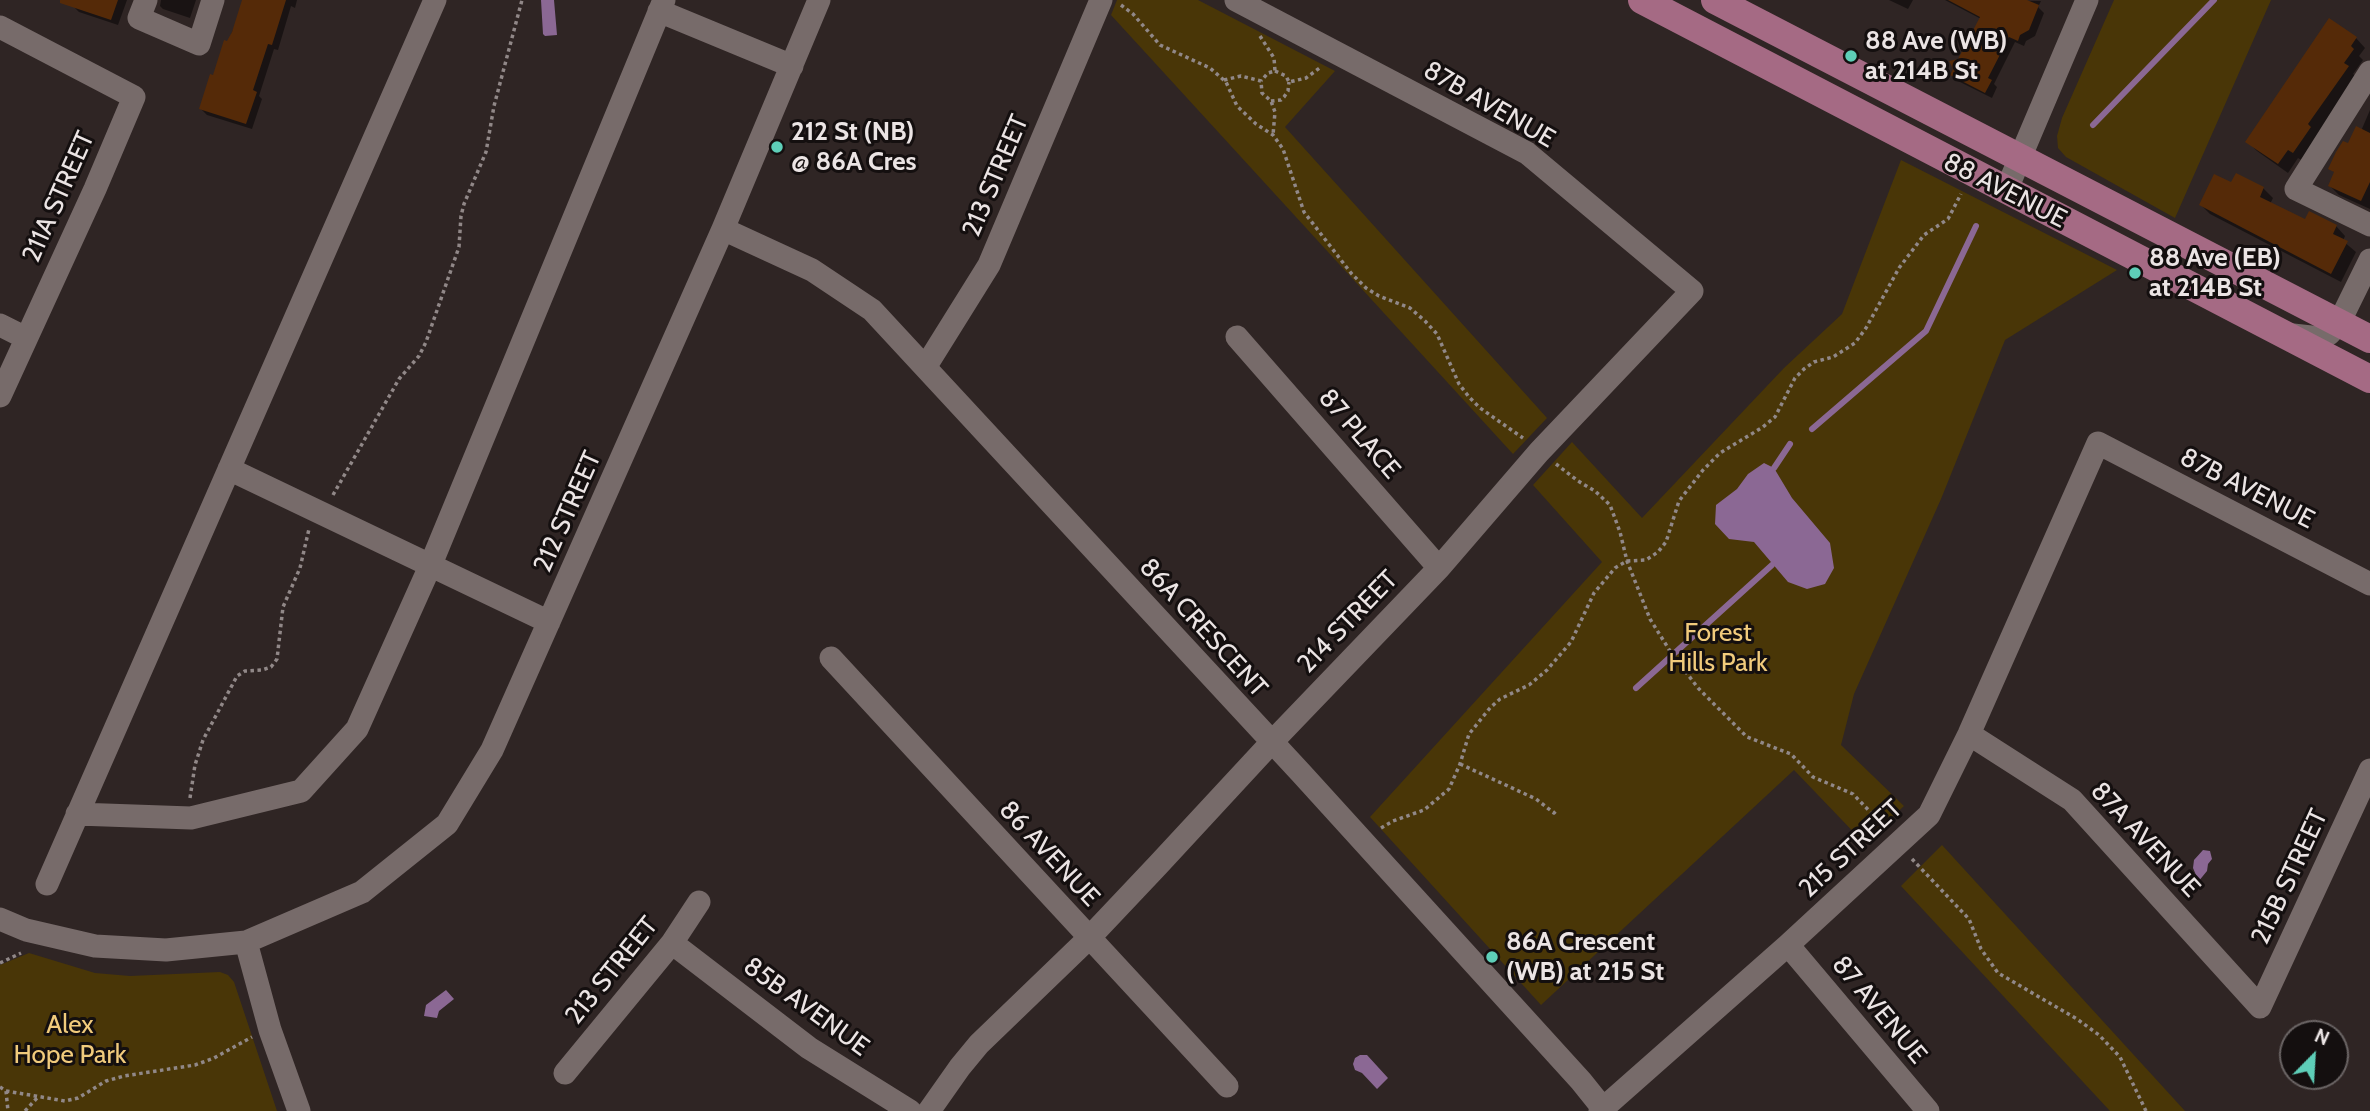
<!DOCTYPE html>
<style>
body{margin:0}
#map{position:relative;width:2370px;height:1111px;overflow:hidden;background:#2f2524;font-family:Cabin,sans-serif}
canvas{display:block}
.north{position:absolute;left:2279px;top:1020px;width:70px;height:70px;box-sizing:border-box;background:#140f0f;border:2px solid #6a6464;border-radius:50%;rotate:24deg;font-size:19px;font-weight:700;line-height:28px;text-align:center;color:#ebe4e4}
.north::after{content:'';display:block;margin:auto;width:24px;height:32px;background:#5eceb8;clip-path:polygon(50% 0,100% 100%,50% 72%,0 100%)}
</style>
<div id="map">
<canvas width="2370" height="1111"></canvas>
<div class="north">N</div>
</div>
<script>
const ctx = document.querySelector('canvas').getContext('2d');
ctx.lineJoin = 'round';
function paint(path, color) {
  ctx.fillStyle = color;
  ctx.fill(path, 'evenodd');
}
function poly(rows) {
  const path = new Path2D();
  for (const r of rows) {
    path.moveTo(r[0], r[1]);
    for (let i = 2; i < r.length; i += 2) path.lineTo(r[i], r[i + 1]);
  }
  return path;
}
function stroke(path, color, width, dash) {
  ctx.strokeStyle = color;
  ctx.lineWidth = width;
  ctx.lineCap = dash ? 'butt' : 'round';
  ctx.setLineDash(dash || []);
  ctx.stroke(path);
}
function write(font, color, halo, rows, align = 'center') {
  ctx.font = font + ' Cabin,sans-serif';
  ctx.lineWidth = 6;
  ctx.setLineDash([]);
  ctx.textBaseline = 'middle';
  ctx.strokeStyle = halo;
  ctx.fillStyle = color;
  for (const [text, x, y, turn = 0] of rows) {
    ctx.save();
    ctx.translate(x, y);
    ctx.rotate((+turn || 0) * Math.PI / 180);
    ctx.textAlign = isNaN(turn) ? turn : align;
    if (halo) ctx.strokeText(text, 0, 0);
    ctx.fillText(text, 0, 0);
    ctx.restore();
  }
}
const green = poly([
 [1117,0,1198,0,1335,71,1285,127,1547,418,1513,454,1111,15],
 [2114,0,2271,0,2175,218,2066,157,2058,148,2057,136,2062,118],
 [1901,160,2117,270,2005,340,1941,499,1854,694,1841,745,1904,806,1864,843,1794,770,1541,1005,1370,817,1602,562,1533,485,1572,442,1642,518,1784,368,1842,314],
 [1942,845,2185,1111,2110,1111,1901,886],
 [29,953,95,973,130,976,220,972,228,975,234,982,277,1111,0,1111,0,965]
]);
const water = poly([
 [541,0,554,0,557,35,545,36,543,34],
 [1764,463,1774,468,1792,498,1830,543,1834,568,1825,584,1807,589,1788,582,1754,542,1729,539,1715,524,1716,505,1737,489,1748,474],
 [2203,850,2210,851,2212,859,2208,864,2207,871,2198,882,2193,877,2196,875,2193,868,2194,860],
 [446,990,454,999,439,1011,437,1018,424,1016,426,1005],
 [1360,1055,1367,1055,1388,1078,1377,1089,1362,1073,1355,1070,1353,1064,1355,1058]
]);
const shadow = poly([
 [75,0,127,0,118,25,79,12,73,6],
 [161,0,196,0,190,18,163,9,160,6],
 [245,0,297,0,295,8,291,6,278,50,274,49,259,96,262,99,252,129,207,115,201,109],
 [1889,0,1913,0,1908,9],
 [1945,0,2041,1,2038,7,2044,13,2035,36,2026,41,2024,46,2015,42,1994,84,1997,87,1992,98,1958,81,1952,75,1981,19],
 [2356,38,2365,48,2359,56,2363,60,2353,74,2357,77,2317,135,2319,137,2303,161,2298,158,2288,173,2257,151,2248,142],
 [2370,110,2370,209,2339,195,2330,186,2336,174,2331,169,2361,131],
 [2232,185,2263,188,2273,198,2270,204,2306,221,2336,226,2345,236,2343,241,2356,252,2341,282,2210,214,2201,205]
]);
const stream = poly([
 [2093,125,2214,0],
 [1812,429,1926,331,1976,226],
 [1774,468,1790,444],
 [1636,688,1772,565]
]);
const building = poly([
 [60,0,118,0,111,20,60,3],
 [242,0,286,0,272,45,268,44,253,90,257,92,246,124,199,109,210,74,213,75,224,40,227,41,232,32],
 [1948,0,2027,0,2039,5,2029,30,2020,35,2018,41,2009,37,1988,78,1992,80,1985,93,1950,75,1953,69,1949,61,1958,59,1980,17],
 [2329,18,2357,37,2351,46,2354,49,2344,63,2349,66,2308,124,2311,127,2293,153,2288,150,2278,164,2245,142],
 [2356,126,2370,133,2370,182,2361,201,2328,186,2334,172,2328,169,2336,152,2343,141,2348,143],
 [2236,173,2264,187,2260,197,2305,219,2309,211,2337,225,2333,234,2348,241,2331,274,2199,205,2214,174,2231,182]
]);
const path = poly([
 [1121,5,1133,14,1160,45,1210,68,1226,82,1237,106,1256,124,1273,135,1283,149,1304,212,1351,273,1366,288,1379,296,1410,308,1425,321,1437,334,1459,384,1469,397,1480,408,1523,438],
 [1260,36,1274,58,1275,71,1268,73,1261,81],
 [1275,71,1286,76,1289,82,1306,78,1321,67],
 [1224,80,1241,76,1261,81,1262,93,1271,101,1275,112,1273,135],
 [1271,101,1281,100,1284,97,1288,91,1289,82],
 [1556,464,1578,481,1595,491,1610,505,1620,532,1627,561,1650,619,1670,651,1698,688,1747,737,1791,754,1813,777,1853,794,1883,825],
 [333,495,399,379,419,356,426,342,459,247,461,216,464,204,486,152,494,106,522,0],
 [1460,764,1536,799,1554,813,1557,810],
 [190,798,195,765,203,740,237,676,245,671,262,670,271,667,277,659,283,607,300,568,309,529],
 [1381,828,1393,821,1424,810,1449,789,1460,764,1469,734,1490,708,1500,699,1529,685,1547,670,1571,642,1594,593,1615,568,1627,561,1646,560,1658,552,1666,542,1679,501,1703,470,1720,453,1763,427,1775,417,1795,378,1804,369,1814,362,1833,357,1855,343,1866,328,1899,268,1924,235,1948,219,1961,194],
 [1912,859,1969,919,1981,949,1998,973,2077,1019,2099,1035,2120,1057,2146,1111],
 [0,963,21,953],
 [0,1087,6,1091,8,1111],
 [6,1091,65,1101,78,1098,106,1081,124,1076,195,1065,214,1058,252,1037],
 [25,1111,37,1098]
]);
const minor = poly([
 [146,0,139,18,199,44,213,0],
 [659,11,792,66],
 [0,27,134,97,95,189,0,396],
 [2370,72,2296,189,2370,225],
 [2006,191,2087,0],
 [723,229,812,270,872,310,1301,773,1581,1081,1605,1111],
 [0,325,26,338],
 [2293,335,2320,338,2329,334,2339,323,2370,260],
 [1237,337,1439,568],
 [926,366,989,265,1101,0],
 [229,469,549,622],
 [831,658,1227,1086],
 [1969,734,2072,800,2260,1007,2370,770],
 [77,814,191,818,301,791,357,729,431,564,664,0],
 [47,884,435,0],
 [0,919,26,930,95,946,166,950,246,942,362,892,447,824,492,750,723,229,819,0],
 [246,942,270,1030,299,1111],
 [672,943,809,1048,910,1111],
 [1788,945,1928,1111],
 [565,1073,672,943,699,902],
 [929,1111,960,1067,979,1044,1089,938,1158,865,1271,743,1439,568,1539,452,1692,291,1527,153,1236,0],
 [1600,1111,1788,945,1929,815,1969,734,2098,443,2370,584]
]);
const major = poly([
 [1642,0,2370,379],
 [1715,0,2370,339]
]);
const markers = [
 [1851,56,7,"#5eceb8"],
 [777,147,7,"#5eceb8"],
 [2135,273,7,"#5eceb8"],
 [1492,957,7,"#5eceb8"]
];
const poiNames = [
 ["88 Ave (WB)",1865,41],
 ["at 214B St",1865,71],
 ["212 St (NB)",791,132],
 ["@ 86A Cres",791,162],
 ["88 Ave (EB)",2149,258],
 ["at 214B St",2149,288],
 ["86A Crescent",1506,942],
 ["(WB) at 215 St",1506,972]
];
const streetNames = [
 ["87B AVENUE",1489,105,30],
 ["213 STREET",996,176,-67],
 ["88 AVENUE",2005,191,27],
 ["211A STREET",59,197,-66],
 ["87 PLACE",1359,434,49],
 ["87B AVENUE",2247,489,27],
 ["212 STREET",568,512,-66],
 ["214 STREET",1348,622,-46],
 ["86A CRESCENT",1203,628,48],
 ["87A AVENUE",2145,840,47],
 ["215 STREET",1851,849,-43],
 ["86 AVENUE",1049,854,47],
 ["215B STREET",2290,877,-65],
 ["213 STREET",612,971,-51],
 ["85B AVENUE",806,1007,36],
 ["87 AVENUE",1879,1010,50]
];
const parkNames = [
 ["Forest",1718,633],
 ["Hills Park",1718,663],
 ["Alex",70,1025],
 ["Hope Park",70,1055]
];
paint(green, '#493607');
paint(water, '#8b6894');
paint(shadow, '#0007');
stroke(stream, '#8b6894', 6);
paint(building, '#552a08');
stroke(path, '#918888', 3.5, [3.5, 3.5]);
stroke(minor, '#776b6a', 23);
stroke(major, '#a56a84', 28);
for (const [x, y, r, color] of markers) {
  const dot = new Path2D();
  dot.arc(x, y, r, 0, 2 * Math.PI);
  ctx.fillStyle = color;
  ctx.fill(dot);
  stroke(dot, '#140f0f', 2.5);
}
write('bold 26px', '#ebe4e4', '#140f0f', poiNames, 'left');
write('26px', '#ebe4e4', '#140f0f', streetNames);
write('26px', '#f1cb7c', '#140f0f', parkNames);
</script>
